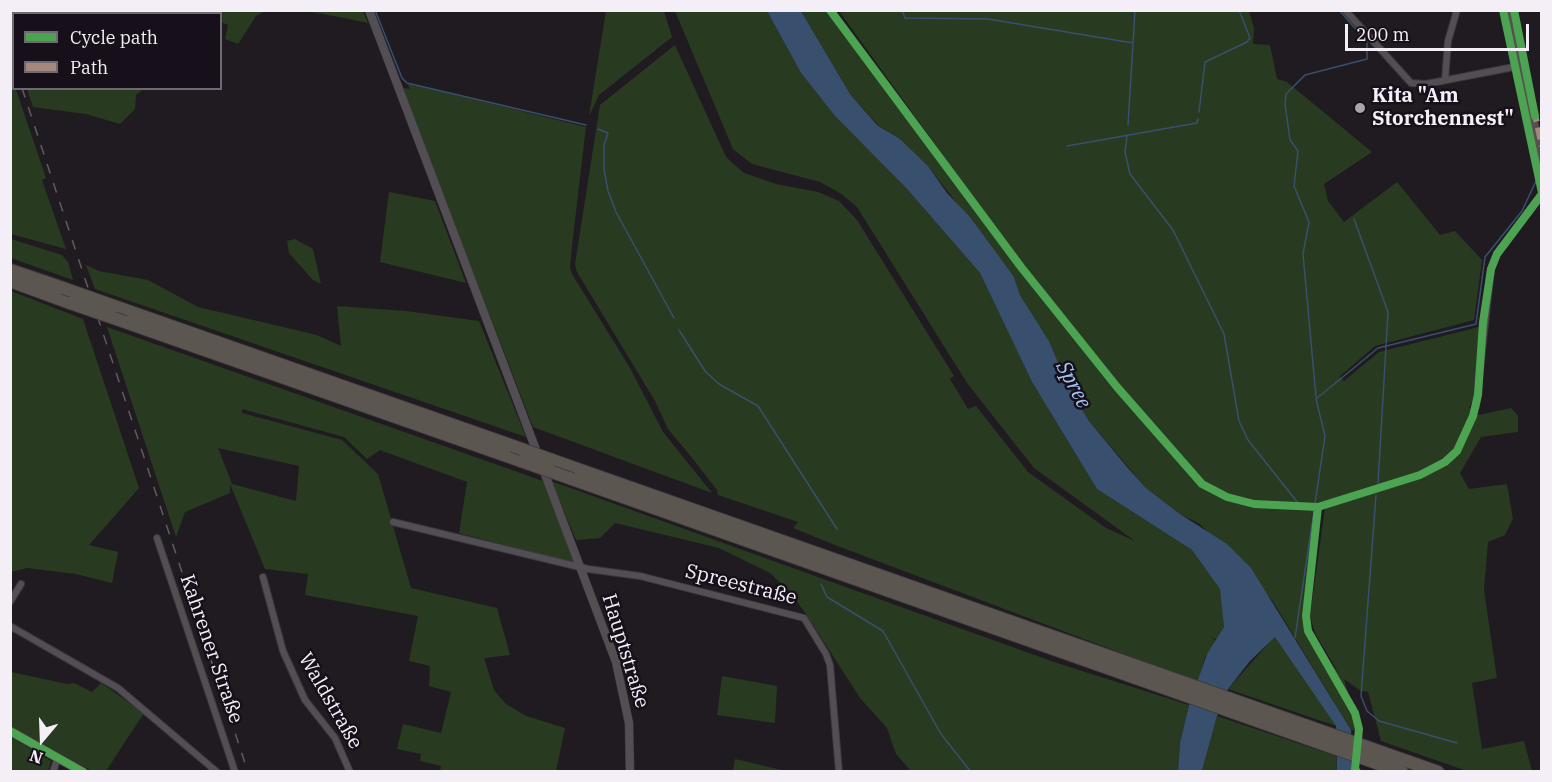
<!DOCTYPE html>
<meta charset="utf-8">
<style>
body{margin:0}
#map{position:relative;width:1552px;height:782px;overflow:hidden;background:#201b21;font-family:"IBM Plex Serif",serif}
canvas{display:block}
.frame{position:absolute;inset:0;border:12px solid #f4eff6;pointer-events:none}
.legend{position:absolute;left:12px;top:12px;width:210px;height:78px;box-sizing:border-box;background:#17101a;border:2px solid #6f6972;margin:0;padding:8px 10px;list-style:none;font-size:18px;color:#f4eff6}
.legend li{display:flex;align-items:center;gap:12px;height:30px}
.legend b{width:30px;border:2px solid #6f6972}
.north{position:absolute;left:12px;top:710px;width:60px;height:60px;-webkit-text-stroke:4px #17101a;paint-order:stroke;rotate:199deg;font-size:16px;font-weight:700;line-height:24px;text-align:center;color:#f4eff6}
.north::after{content:'';display:block;margin:auto;width:21px;height:27px;background:#f4eff6;clip-path:polygon(50% 0,100% 100%,50% 72%,0 100%)}
.scale{position:absolute;left:1345px;top:24px;width:184px;height:27px;box-sizing:border-box;border:3px solid #f4eff6;border-top:0;padding-left:8px;font-size:18px;line-height:21px;white-space:nowrap;color:#f4eff6;-webkit-text-stroke:4px #17101a;paint-order:stroke}
</style>
<div id="map">
<canvas width="1552" height="782"></canvas>
<div class="frame"></div>
<ul class="legend">
<li><b style="height:8px;background:#4ca352"></b>Cycle path</li>
<li><b style="height:8px;background:#a5887d"></b>Path</li>
</ul>
<div class="north">N</div>
<div class="scale">200 m</div>
</div>
<script>
const ctx = document.querySelector('canvas').getContext('2d');
ctx.lineJoin = 'round';
function paint(path, color) {
  ctx.fillStyle = color;
  ctx.fill(path, 'evenodd');
}
function poly(rows) {
  const path = new Path2D();
  for (const r of rows) {
    path.moveTo(r[0], r[1]);
    for (let i = 2; i < r.length; i += 2) path.lineTo(r[i], r[i + 1]);
  }
  return path;
}
function stroke(path, color, width, dash) {
  ctx.strokeStyle = color;
  ctx.lineWidth = width;
  ctx.lineCap = dash ? 'butt' : 'round';
  ctx.setLineDash(dash || []);
  ctx.stroke(path);
}
function write(font, color, halo, rows, align = 'center') {
  ctx.font = font + ' "IBM Plex Serif",serif';
  ctx.lineWidth = 5;
  ctx.setLineDash([]);
  ctx.textBaseline = 'middle';
  ctx.strokeStyle = halo;
  ctx.fillStyle = color;
  for (const [text, x, y, turn = 0] of rows) {
    ctx.save();
    ctx.translate(x, y);
    ctx.rotate((+turn || 0) * Math.PI / 180);
    ctx.textAlign = isNaN(turn) ? turn : align;
    if (halo) ctx.strokeText(text, 0, 0);
    ctx.fillText(text, 0, 0);
    ctx.restore();
  }
}
const green = poly([
 [10,11,11,10,265,11,256,16,238,44,225,39,228,25,221,22,220,14,14,14,13,45,11,36],
 [306,11,363,11,368,23,339,17],
 [606,11,664,11,672,37,599,95,589,116],
 [675,11,767,11,801,73,835,116,907,189,980,273,1032,382,1097,489,1192,550,1221,589,1224,627,1218,640,1211,637,1217,642,1205,657,1198,682,835,545,793,528,798,522,718,495,717,490,689,454,668,429,655,401,577,272,575,264,600,105,675,45,726,157,744,173,776,184,818,192,839,201,857,220,954,376,950,379,968,409,976,406,1028,472,1106,528,1135,541,1034,468,967,383,857,207,840,193,820,182,752,164,733,149],
 [801,11,828,11,1051,311,1056,306,1023,266,839,11,1249,11,1254,28,1253,44,1270,45,1277,79,1287,82,1372,152,1324,184,1328,201,1344,222,1397,182,1440,235,1455,231,1482,260,1474,320,1375,346,1340,376,1344,381,1379,352,1479,327,1474,398,1469,408,1479,415,1511,408,1518,416,1518,432,1481,437,1460,473,1469,489,1507,484,1513,519,1505,535,1488,542,1484,590,1497,678,1472,683,1482,749,1524,741,1532,771,1467,771,1381,741,1368,692,1361,691,1344,679,1357,724,1356,731,1351,730,1272,600,1200,524,1180,514,1146,488,1089,421,1068,386,1049,341,1020,295,1014,277,928,166,900,139,878,125,850,94],
 [1325,508,1310,616,1315,633,1338,672,1306,631,1304,617,1312,514],
 [11,75,46,178,42,180,66,249,11,234],
 [407,83,586,127,573,237,570,267,572,274,630,368,663,432,712,493,533,427,402,88,410,89],
 [27,89,27,88,143,89,136,95,135,109,120,124,86,114,33,107],
 [389,192,435,201,466,283,380,262],
 [11,239,62,255,68,262,73,280,11,258],
 [295,239,313,249,321,284,313,280,289,253,287,241],
 [86,265,99,271,148,280,198,307,317,335,341,346,337,306,406,311,479,321,526,437,95,289],
 [11,291,83,319,139,488,89,545,118,552,112,583,76,574,27,568,11,572],
 [107,327,543,481,575,563,459,533,467,482,380,450,367,459,344,437,242,409,242,413,342,440,378,474,411,588,497,608,510,655,484,658,494,690,506,704,526,716,565,728,556,771,440,771,441,766,420,761,421,754,397,749,403,724,441,733,451,692,429,686,430,666,409,661,418,616,305,595,308,574,265,569,230,484,230,493,185,512,176,537],
 [218,448,299,466,296,501,232,484],
 [551,481,1054,662,1189,705,1180,743,1178,771,911,771,896,754,887,728,860,698,806,614,790,592,770,573,719,548,615,523,600,538,576,540],
 [1275,636,1302,672,1336,726,1228,689],
 [11,672,67,684,74,683,92,692,101,683,144,713,106,771,92,771,11,727],
 [722,676,777,686,775,723,717,715],
 [1217,716,1336,756,1337,771,1202,772],
 [11,737,51,761,48,771,11,771],
 [735,759,786,771,733,771]
]);
const water = poly([
 [767,11,801,11,850,94,877,125,900,139,928,166,947,193,970,217,1014,277,1020,295,1049,341,1068,386,1089,421,1127,467,1146,488,1180,514,1227,544,1251,568,1351,730,1352,771,1337,771,1336,726,1275,637,1250,661,1228,689,1217,716,1202,771,1178,771,1180,743,1189,705,1207,654,1224,627,1220,589,1192,550,1097,489,1032,382,980,273,907,189,835,116,801,73]
]);
const stream = poly([
 [375,10,402,78,407,83,586,125],
 [902,10,905,18,988,19,1133,43,1128,125],
 [1133,43,1135,10],
 [1199,112,1205,62,1247,42,1250,38,1239,10],
 [598,129,608,133,604,145,604,169,608,191,616,212,674,318],
 [1127,136,1125,152,1130,174,1173,230,1224,334,1239,421,1248,440,1298,503],
 [1067,146,1197,123,1198,119],
 [1354,219,1388,312,1378,483],
 [679,330,705,371,719,384,758,406,837,529],
 [1316,397,1303,254,1309,222,1294,186,1298,151,1290,140,1285,104,1286,94,1305,75,1367,59,1367,42,1339,10],
 [1376,495,1361,696,1367,711,1379,721,1457,743],
 [1302,506,1309,508],
 [821,584,827,597,883,631,941,734,971,772],
 [1295,638,1325,436,1316,399,1378,348,1476,324,1485,257,1522,211,1536,181]
]);
const minor = poly([
 [1345,10,1411,83,1426,84,1519,66],
 [1445,80,1448,41,1457,10],
 [1476,406,1491,269,1497,254,1542,194],
 [393,522,588,569,640,576,804,618,826,654,830,665,839,772],
 [157,538,235,772],
 [263,577,283,651,305,700,335,738,350,772],
 [10,602,21,584],
 [10,626,118,688,217,772],
 [53,772,58,757]
]);
const tertiary = poly([
 [369,10,538,455],
 [543,469,616,662,629,723,630,772]
]);
const secondary = poly([
 [10,731,83,772]
]);
const primary = poly([
 [1509,10,1542,168]
]);
const motorway = poly([
 [10,270,63,288],
 [10,281,70,303],
 [114,306,513,446],
 [125,322,521,461],
 [552,460,1438,772],
 [572,479,1402,772]
]);
const rail = poly([
 [10,53,14,62],
 [22,88,248,772]
]);
const motorwayBridge = poly([
 [63,288,114,306],
 [70,303,125,322],
 [513,446,552,460],
 [521,461,572,479]
]);
const quiet = poly([
 [1534,110,1542,146]
]);
const cycleway = poly([
 [830,10,1021,267,1117,387,1202,484,1227,497,1254,504,1318,507,1420,475,1445,462,1457,451,1473,416,1478,395,1483,322,1491,269,1497,254,1542,194],
 [1503,10,1542,193],
 [1514,10,1535,116],
 [1318,507,1306,616,1308,631,1355,713,1359,729,1355,769,1357,772],
 [10,731,83,772]
]);
const markers = [
 [1360,108,6,"#aaa5ab"]
];
const poiNames = [
 ["Kita \"Am",1372,96],
 ["Storchennest\"",1372,119]
];
const streetNames = [
 ["Spreestraße",741,585,14],
 ["Kahrener Straße",211,649,71],
 ["Hauptstraße",625,651,73],
 ["Waldstraße",330,701,60]
];
const waterNames = [
 ["Spree",1073,385,62]
];
paint(green, '#283b20');
paint(water, '#384f6e');
stroke(stream, '#384f6e', 1.5);
stroke(minor, '#3c383d', 8);
stroke(tertiary, '#3c383d', 9);
stroke(secondary, '#3c383d', 10);
stroke(primary, '#3c383d', 12);
stroke(motorway, '#3c383d', 14);
stroke(minor, '#524e53', 6);
stroke(tertiary, '#524e53', 8);
stroke(secondary, '#504c4d', 9);
stroke(primary, '#55514e', 10);
stroke(motorway, '#5c5650', 12);
stroke(rail, '#5f5b60', 1.5, [10, 10]);
stroke(motorwayBridge, '#3c383d', 14, []);
stroke(motorwayBridge, '#5c5650', 12);
stroke(quiet, '#a5887d', 6, [12, 6]);
stroke(cycleway, '#4ca352', 8);
for (const [x, y, r, color] of markers) {
  const dot = new Path2D();
  dot.arc(x, y, r, 0, 2 * Math.PI);
  ctx.fillStyle = color;
  ctx.fill(dot);
  stroke(dot, '#17101a', 2);
}
write('bold 20px', '#f4eff6', '#17101a', poiNames, 'left');
write('20px', '#f4eff6', '#17101a', streetNames);
write('italic 21px', '#a4c7f5', '#17101a', waterNames);
</script>
